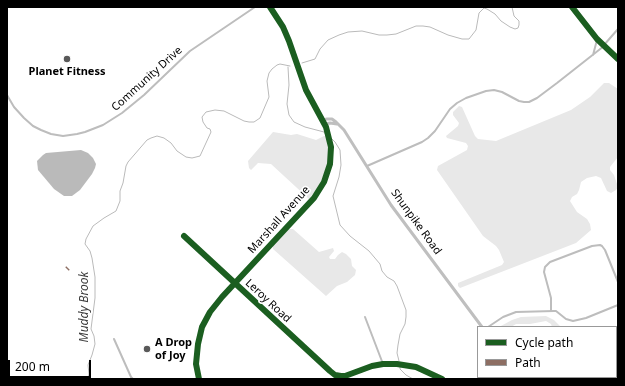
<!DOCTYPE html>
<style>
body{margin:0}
#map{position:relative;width:625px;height:386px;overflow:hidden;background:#fff;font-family:"Noto Sans",sans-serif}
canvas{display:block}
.frame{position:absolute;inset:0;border:8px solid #000;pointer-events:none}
.legend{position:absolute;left:477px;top:326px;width:140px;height:52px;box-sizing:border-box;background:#fff;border:1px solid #999;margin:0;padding:5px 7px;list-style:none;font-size:12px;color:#000}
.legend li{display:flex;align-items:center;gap:8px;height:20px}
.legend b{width:20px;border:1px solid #999}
.scale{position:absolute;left:8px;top:360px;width:83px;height:18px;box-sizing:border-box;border:2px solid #000;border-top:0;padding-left:5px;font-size:12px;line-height:14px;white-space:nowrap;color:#000;-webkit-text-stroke:3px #fff;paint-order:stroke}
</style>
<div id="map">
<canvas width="625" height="386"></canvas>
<div class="frame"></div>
<ul class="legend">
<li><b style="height:5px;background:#1b5e20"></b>Cycle path</li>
<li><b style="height:5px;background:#8d6e63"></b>Path</li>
</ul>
<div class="scale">200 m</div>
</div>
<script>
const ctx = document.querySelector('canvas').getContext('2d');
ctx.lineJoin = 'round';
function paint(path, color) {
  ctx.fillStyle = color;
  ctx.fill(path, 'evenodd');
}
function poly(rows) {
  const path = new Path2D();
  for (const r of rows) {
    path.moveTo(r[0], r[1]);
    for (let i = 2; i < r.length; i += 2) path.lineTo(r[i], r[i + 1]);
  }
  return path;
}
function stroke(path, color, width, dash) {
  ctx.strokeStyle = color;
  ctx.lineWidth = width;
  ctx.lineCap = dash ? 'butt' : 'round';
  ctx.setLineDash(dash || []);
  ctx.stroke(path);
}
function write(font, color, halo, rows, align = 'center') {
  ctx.font = font + ' "Noto Sans",sans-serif';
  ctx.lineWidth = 3.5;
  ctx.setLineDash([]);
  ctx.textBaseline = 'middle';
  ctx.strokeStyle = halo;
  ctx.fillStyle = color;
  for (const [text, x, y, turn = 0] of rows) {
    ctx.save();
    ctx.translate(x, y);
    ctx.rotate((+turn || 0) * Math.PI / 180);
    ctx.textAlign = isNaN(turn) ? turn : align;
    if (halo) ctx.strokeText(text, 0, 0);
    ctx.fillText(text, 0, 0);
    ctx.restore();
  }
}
const green = poly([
 [604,83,609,83,618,89,618,157,610,167,610,170,614,175,618,187,616,190,611,193,607,191,601,178,596,176,587,178,581,182,579,190,577,194,572,197,570,201,577,212,587,219,590,224,591,230,576,243,460,288,458,286,458,283,502,265,504,262,499,250,496,246,483,236,437,170,438,166,467,150,468,146,466,143,447,138,446,136,458,126,459,123,453,115,453,112,459,106,462,107,475,136,478,139,496,141,571,110,590,97],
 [273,132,291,135,297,134,316,140,324,136,327,136,329,149,328,159,326,169,319,186,309,199,271,164,258,163,251,170,249,168,248,161],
 [288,229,293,229,319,252,333,248,334,251,329,257,330,259,335,259,338,255,342,252,346,254,351,259,352,266,356,270,355,275,347,282,337,286,326,296,273,249,273,244],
 [546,316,554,320,561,327,552,327,551,324,546,321,530,324,516,324,511,327,499,327,512,320,521,317]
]);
const water = poly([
 [81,150,88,153,93,158,96,164,95,168,92,174,80,190,72,196,64,196,54,189,38,170,37,161,43,155,46,153]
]);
const stream = poly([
 [302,63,315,59,320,49,328,40,339,35,348,32,362,31,379,35,387,35,396,34,416,26,423,26,430,27,448,35,462,39,469,39,476,30,479,13,484,8,487,9,495,14,501,21,510,27,515,29,518,28,519,25,519,21,514,16,512,7],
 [288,67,289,85,287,104,289,115,294,122,305,127,324,132,326,135],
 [332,139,335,142,340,150,341,165,339,177,333,196,340,225,350,236,369,251,380,264,382,271,387,277,394,281,397,286,406,310,406,317,405,324,400,334,398,345,397,353,399,361],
 [400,366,400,369,406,375,413,379],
 [88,379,89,374,88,365,92,355,95,344,94,336,91,329,95,298,95,277,92,258,90,251,85,244,86,239,93,226,104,218,116,211,120,201,120,191,123,183,126,166,128,162,147,140,151,138,157,136,164,138,171,143,177,151,186,157,192,158,200,156,211,132,210,129,207,128,203,122,202,117,206,112,215,110,224,111,244,121,249,122,254,122,260,118,269,97,267,81,269,73,272,69,277,65,280,64,290,66]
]);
const street = poly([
 [604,45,618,29],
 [593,55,597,40],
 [7,95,14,107,24,118,33,126,41,130,51,134,63,136,77,134,85,132,103,125,122,113,144,95,190,51,255,7],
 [367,166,422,142,428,138,435,131,450,109,457,103,466,98,486,91,494,90,502,92,519,101,524,102,529,102,537,98,557,83,604,46],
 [184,236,330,371,335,375,341,376,345,376,372,366,383,364,397,364,416,367,442,379],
 [551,311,551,298,544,272,545,267,550,262,592,246,600,245,602,246,605,250,618,282],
 [365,317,383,364],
 [488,327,503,317,516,312,554,311,556,311,566,319,573,321,586,318,618,305],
 [114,339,131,377,133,379],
 [488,379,493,377]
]);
const secondary = poly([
 [323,120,327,119,332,119,336,122,344,130,391,205,482,327],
 [325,124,330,123,337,124],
 [518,377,520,379],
 [199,379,196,364,198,344,202,327,210,312,222,297,314,198,324,182,330,164,331,147,326,127,306,90,289,41,283,27,270,7]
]);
const primary = poly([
 [572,7,597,39,618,59]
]);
const quiet = poly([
 [67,269,68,268]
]);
const cycleway = poly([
 [572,7,597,39,618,59],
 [184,236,330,371,335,375,341,376,345,376,372,366,383,364,397,364,416,367,442,379],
 [199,379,196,364,198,344,202,327,210,312,222,297,314,198,324,182,330,164,331,147,326,127,306,90,289,41,283,27,270,7]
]);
const markers = [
 [67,59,4,"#595959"],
 [147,349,4,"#595959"]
];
const poiNames = [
 ["Planet Fitness",67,72],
 ["A Drop",155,343,"left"],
 ["of Joy",155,356,"left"]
];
const streetNames = [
 ["Community Drive",147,79,-42],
 ["Marshall Avenue",279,220,-48],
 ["Shunpike Road",416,222,54],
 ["Leroy Road",268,301,43]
];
const waterNames = [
 ["Muddy Brook",85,307,-90]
];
paint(green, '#e8e8e8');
paint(water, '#bababa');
stroke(stream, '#bababa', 1);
stroke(primary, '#dbdbdb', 5.5);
stroke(street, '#bdbdbd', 2);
stroke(secondary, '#bfbfbf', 3);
stroke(primary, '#bdbdbd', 3.5);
stroke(quiet, '#8d6e63', 5, [10, 5]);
stroke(cycleway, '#1b5e20', 6);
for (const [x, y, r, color] of markers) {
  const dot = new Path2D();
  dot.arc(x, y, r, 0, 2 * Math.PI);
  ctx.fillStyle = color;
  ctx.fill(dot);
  stroke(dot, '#fff', 1.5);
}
write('bold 11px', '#000', '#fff', poiNames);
write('11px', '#000', '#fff', streetNames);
write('italic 12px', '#3d3d3d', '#fff', waterNames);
</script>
